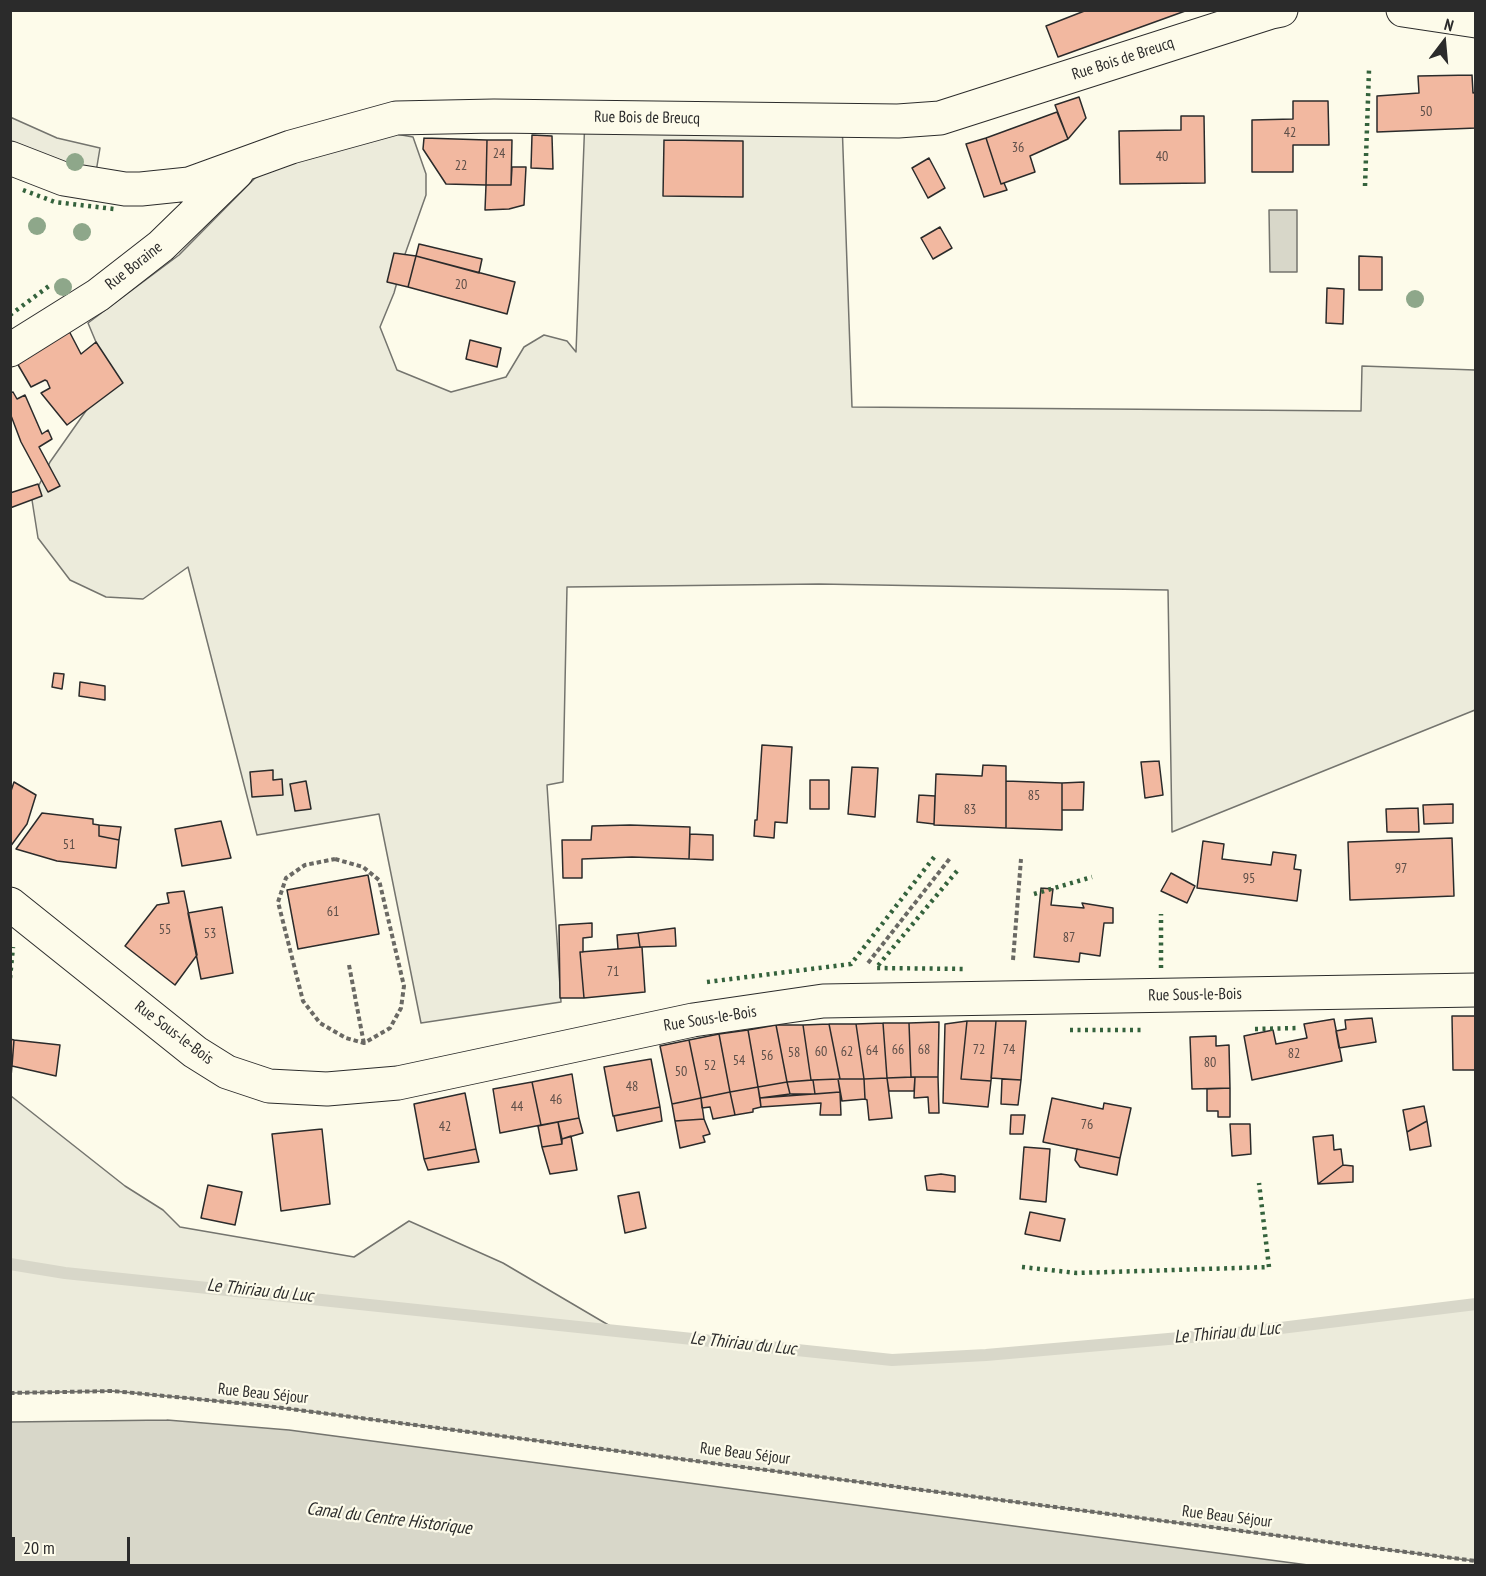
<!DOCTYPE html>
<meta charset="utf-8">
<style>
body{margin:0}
#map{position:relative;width:1486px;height:1576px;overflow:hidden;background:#fdfbea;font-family:"PT Sans Narrow",sans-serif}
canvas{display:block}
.frame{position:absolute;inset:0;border:12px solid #2b2b2b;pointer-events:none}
.north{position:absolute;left:1414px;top:12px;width:60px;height:60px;-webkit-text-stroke:4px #fdfbea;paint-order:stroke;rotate:16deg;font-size:16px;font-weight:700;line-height:24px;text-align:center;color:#2b2b2b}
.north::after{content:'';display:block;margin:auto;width:21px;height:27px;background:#2b2b2b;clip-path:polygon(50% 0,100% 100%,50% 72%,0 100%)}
.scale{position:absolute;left:12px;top:1537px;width:118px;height:27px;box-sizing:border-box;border:3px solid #2b2b2b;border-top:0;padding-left:8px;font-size:18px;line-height:21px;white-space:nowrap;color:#2b2b2b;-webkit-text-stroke:4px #fdfbea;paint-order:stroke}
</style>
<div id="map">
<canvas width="1486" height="1576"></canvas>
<div class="frame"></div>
<div class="north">N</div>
<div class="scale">20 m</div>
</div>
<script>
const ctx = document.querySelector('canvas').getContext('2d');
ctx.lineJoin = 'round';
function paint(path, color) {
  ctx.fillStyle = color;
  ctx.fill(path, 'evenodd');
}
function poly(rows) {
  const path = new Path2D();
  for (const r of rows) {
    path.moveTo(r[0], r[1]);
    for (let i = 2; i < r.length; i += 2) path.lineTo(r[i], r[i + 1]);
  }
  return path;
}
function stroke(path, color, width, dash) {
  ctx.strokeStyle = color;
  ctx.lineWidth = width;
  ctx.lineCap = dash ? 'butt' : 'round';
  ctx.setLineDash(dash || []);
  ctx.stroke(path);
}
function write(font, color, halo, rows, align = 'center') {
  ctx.font = font + ' "PT Sans Narrow",sans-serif';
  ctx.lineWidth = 4.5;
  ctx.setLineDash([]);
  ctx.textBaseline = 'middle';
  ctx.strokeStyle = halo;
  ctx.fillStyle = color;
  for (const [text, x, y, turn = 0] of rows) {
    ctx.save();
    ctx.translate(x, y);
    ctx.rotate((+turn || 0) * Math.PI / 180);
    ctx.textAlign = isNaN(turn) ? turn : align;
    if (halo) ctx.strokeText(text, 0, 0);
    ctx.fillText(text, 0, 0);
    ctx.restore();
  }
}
const green = poly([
 [10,117,57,138,100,148,94,184,11,158,10,117],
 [585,117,842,121,852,407,1361,411,1362,366,1475,370,1475,710,1172,832,1168,590,819,584,567,587,563,782,547,785,561,1002,421,1023,379,814,257,835,188,567,143,599,106,597,70,580,38,538,32,500,50,462,95,398,106,366,88,323,179,255,255,178,291,159,396,134,413,137,426,174,426,195,404,257,394,293,380,327,397,370,451,392,506,377,524,347,544,335,567,341,576,352,585,117],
 [11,1096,125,1186,163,1210,180,1227,354,1257,409,1221,503,1263,622,1333,892,1360,986,1355,1248,1332,1475,1304,1475,1561,259,1405,113,1391,11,1393,11,1096]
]);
const water = poly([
 [1269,210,1297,210,1297,272,1270,272,1269,210],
 [167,1420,289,1430,1308,1565,49,1566,11,1564,11,1422,167,1420]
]);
const stream = poly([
 [10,1264,65,1273,892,1360,986,1355,1248,1332,1476,1304]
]);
const building = poly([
 [1087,10,1188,10,1058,57,1046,26,1087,10],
 [1472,75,1473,93,1476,92,1476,128,1377,132,1377,96,1419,93,1418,76,1472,75],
 [1079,97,1086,118,1068,139,1055,105,1079,97],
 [1293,101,1328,101,1329,145,1293,145,1293,172,1252,172,1252,120,1293,119,1293,101],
 [1057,112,1068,139,1030,156,1035,172,1001,184,986,138,1057,112],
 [1181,116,1204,116,1205,183,1120,184,1119,131,1181,130,1181,116],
 [532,135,552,136,553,169,531,168,532,135],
 [424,138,487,140,486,185,446,184,423,149,424,138],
 [986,138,1001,184,1004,183,1007,190,984,197,966,144,986,138],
 [487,140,512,140,511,185,486,185,487,140],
 [664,140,743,141,743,197,663,196,664,140],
 [929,158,945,188,928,198,912,168,929,158],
 [512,167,526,167,524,205,509,209,485,210,486,185,511,185,512,167],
 [940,227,952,248,933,259,921,238,940,227],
 [419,244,482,259,479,273,416,256,419,244],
 [394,253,416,256,408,287,387,282,394,253],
 [416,256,515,282,507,314,408,287,416,256],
 [1359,256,1382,257,1382,290,1359,290,1359,256],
 [1327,288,1344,289,1343,324,1326,323,1327,288],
 [68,329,81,354,96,342,123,383,67,425,41,393,50,388,47,381,45,380,31,387,17,363,68,329],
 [470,340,501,348,497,367,466,359,470,340],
 [13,392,17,399,25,395,42,434,48,430,52,439,39,447,60,486,48,492,21,442,10,413,10,393,13,392],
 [38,484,42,496,10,508,10,493,38,484],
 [54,673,64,674,62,689,52,687,54,673],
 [80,682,105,686,105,700,79,696,80,682],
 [762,745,792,747,787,823,775,822,774,838,754,836,755,820,757,820,762,745],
 [1159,761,1163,795,1145,798,1141,762,1159,761],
 [983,765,1006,766,1006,828,934,825,936,774,982,776,983,765],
 [852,767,878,768,875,817,848,814,852,767],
 [273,770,273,780,282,779,283,795,252,797,250,772,273,770],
 [810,780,829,780,829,809,810,809,810,780],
 [306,781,311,809,295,811,290,784,306,781],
 [1006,781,1062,783,1062,830,1006,828,1006,781],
 [14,782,36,795,27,824,10,847,10,794,14,782],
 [1084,782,1083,810,1062,810,1062,783,1084,782],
 [919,795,935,796,934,824,917,822,919,795],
 [1453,804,1453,823,1424,824,1423,805,1453,804],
 [1418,808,1419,832,1387,832,1386,809,1418,808],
 [42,813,93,819,93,824,99,825,99,836,119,840,116,868,57,861,16,849,42,813],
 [221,821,231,858,182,866,175,829,221,821],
 [99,825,121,827,119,840,99,836,99,825],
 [630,825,690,827,689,859,632,857,582,859,582,878,563,878,562,840,591,840,592,826,630,825],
 [690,834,713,835,713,860,689,859,690,834],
 [1452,838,1454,896,1350,900,1348,842,1452,838],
 [1203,841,1224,844,1222,859,1271,865,1273,852,1296,855,1294,869,1301,870,1297,901,1197,888,1203,841],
 [1171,873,1195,886,1187,903,1161,891,1171,873],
 [368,875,379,934,298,949,287,890,368,875],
 [1041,888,1053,889,1051,905,1084,908,1082,903,1113,908,1113,923,1104,923,1100,956,1080,953,1079,962,1034,957,1041,888],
 [184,891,197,955,175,985,125,946,157,905,169,903,167,893,184,891],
 [222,907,233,973,201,979,188,913,222,907],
 [592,923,592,937,583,938,583,952,580,952,584,998,560,998,559,925,592,923],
 [675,928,676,946,640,947,638,933,675,928],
 [638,933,640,947,618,949,617,935,638,933],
 [642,947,645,992,584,998,580,952,642,947],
 [1452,1016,1476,1016,1476,1070,1453,1070,1452,1016],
 [1372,1018,1376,1042,1339,1048,1336,1031,1346,1029,1345,1020,1372,1018],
 [1334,1019,1342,1061,1252,1080,1244,1036,1273,1030,1276,1044,1307,1038,1304,1024,1334,1019],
 [967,1021,996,1021,991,1081,961,1079,967,1021],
 [967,1021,961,1079,991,1081,988,1107,943,1103,945,1024,967,1021],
 [996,1021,1026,1021,1021,1080,991,1078,996,1021],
 [939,1022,938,1077,911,1077,909,1023,939,1022],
 [883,1023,887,1078,864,1079,856,1024,883,1023],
 [883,1023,909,1023,911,1077,887,1078,883,1023],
 [829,1024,840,1079,811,1080,803,1025,829,1024],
 [829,1024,856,1024,864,1079,840,1079,829,1024],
 [776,1025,803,1025,811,1080,787,1082,776,1025],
 [776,1025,787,1082,758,1087,748,1030,776,1025],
 [748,1030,758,1087,730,1092,719,1034,748,1030],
 [719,1034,730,1092,701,1098,689,1040,719,1034],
 [1216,1036,1216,1046,1229,1045,1230,1088,1192,1089,1190,1037,1216,1036],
 [10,1039,14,1040,11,1077,10,1077,10,1039],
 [14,1040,60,1045,56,1076,12,1066,14,1040],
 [689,1040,701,1098,672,1104,660,1046,689,1040],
 [651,1059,660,1107,613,1116,604,1067,651,1059],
 [572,1074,579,1118,541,1125,532,1082,572,1074],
 [915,1077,914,1091,889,1091,887,1078,915,1077],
 [915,1077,938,1077,939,1113,929,1113,928,1097,914,1098,915,1077],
 [887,1078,892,1118,869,1120,867,1100,865,1099,864,1079,887,1078],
 [838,1079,840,1092,815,1094,813,1080,838,1079],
 [838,1079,864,1079,865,1099,842,1101,838,1079],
 [1002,1079,1021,1080,1018,1105,1001,1104,1002,1079],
 [813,1080,815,1094,790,1094,787,1082,813,1080],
 [532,1082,541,1125,500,1133,493,1089,532,1082],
 [787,1082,790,1094,760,1098,758,1087,787,1082],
 [758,1087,761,1107,753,1109,753,1112,735,1115,730,1092,758,1087],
 [1230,1088,1230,1117,1218,1117,1218,1111,1207,1111,1207,1089,1230,1088],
 [730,1092,735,1115,713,1119,710,1107,702,1108,701,1098,730,1092],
 [840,1092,841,1115,820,1115,821,1103,761,1107,760,1098,840,1092],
 [465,1093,476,1149,424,1159,414,1104,465,1093],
 [701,1098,704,1119,675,1121,672,1104,701,1098],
 [1052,1098,1103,1109,1104,1103,1131,1108,1120,1158,1043,1142,1052,1098],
 [1424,1106,1427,1121,1407,1132,1403,1110,1424,1106],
 [660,1107,662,1121,617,1131,614,1116,660,1107],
 [1011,1115,1025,1115,1023,1134,1010,1134,1011,1115],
 [579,1118,583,1133,562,1139,558,1122,579,1118],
 [704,1119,710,1134,703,1136,705,1142,680,1148,675,1121,704,1119],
 [1427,1121,1431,1146,1410,1150,1407,1132,1427,1121],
 [558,1122,562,1144,542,1147,538,1126,558,1122],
 [1230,1124,1250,1124,1251,1154,1232,1156,1230,1124],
 [322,1129,330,1204,281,1211,272,1134,322,1129],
 [1333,1135,1334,1150,1341,1149,1343,1165,1318,1184,1313,1137,1333,1135],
 [571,1136,577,1170,550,1174,542,1147,562,1144,562,1139,571,1136],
 [1024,1147,1050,1149,1046,1202,1020,1199,1024,1147],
 [476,1149,479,1162,428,1170,424,1159,476,1149],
 [1077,1149,1120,1158,1117,1175,1080,1167,1075,1160,1077,1149],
 [1343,1165,1353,1166,1353,1182,1318,1184,1343,1165],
 [941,1174,955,1176,955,1192,927,1190,925,1176,941,1174],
 [208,1185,242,1192,235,1225,201,1218,208,1185],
 [639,1192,646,1228,625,1233,618,1196,639,1192],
 [1030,1212,1065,1219,1060,1241,1025,1234,1030,1212]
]);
const path = poly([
 [335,859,363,867,379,880,404,986,401,1008,390,1028,364,1043,346,1038,320,1023,303,1001,278,902,286,878,305,865,335,859],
 [1013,960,1021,859],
 [868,963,951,857],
 [349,965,364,1044],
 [10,1393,113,1391,259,1405,1476,1561]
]);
const street = poly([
 [1403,10,1476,21],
 [10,158,64,179,125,189,141,189,189,184,291,147,396,118,494,116,898,121,940,118,1271,12,1281,10],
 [10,350,98,295,161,246,237,172]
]);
const secondary = poly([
 [10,904,195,1052,227,1072,269,1086,327,1089,398,1083,693,1020,823,1001,1476,990]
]);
const hedge = poly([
 [1365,186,1369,70],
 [23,190,55,202,114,209],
 [10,315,49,286],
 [957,871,876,968,967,969],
 [1034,894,1092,877],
 [1161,968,1161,914],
 [10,978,13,947],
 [707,982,851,964,935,856],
 [1255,1029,1298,1028],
 [1070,1030,1144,1030],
 [1022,1267,1077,1273,1269,1267,1259,1183]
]);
const trees = [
 [75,162],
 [37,226],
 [82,232],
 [63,287],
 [1415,299]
];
const numberNames = [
 ["50",1426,112],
 ["42",1290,133],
 ["36",1018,148],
 ["24",499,154],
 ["40",1162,157],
 ["22",461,166],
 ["20",461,285],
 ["85",1034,796],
 ["83",970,810],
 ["51",69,845],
 ["97",1401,869],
 ["95",1249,879],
 ["61",333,912],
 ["55",165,930],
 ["53",210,934],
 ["87",1069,938],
 ["71",613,972],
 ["66",898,1050],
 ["68",924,1050],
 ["72",979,1050],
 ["74",1009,1050],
 ["64",872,1051],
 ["60",821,1052],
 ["62",847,1052],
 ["58",794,1053],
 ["82",1294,1054],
 ["56",767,1056],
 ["54",739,1061],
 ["80",1210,1063],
 ["52",710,1066],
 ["50",681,1072],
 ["48",632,1087],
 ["46",556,1100],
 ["44",517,1107],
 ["76",1087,1125],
 ["42",445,1127]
];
const streetNames = [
 ["Rue Bois de Breucq",1123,59,-18],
 ["Rue Bois de Breucq",647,118,1],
 ["Rue Boraine",134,266,-38],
 ["Rue Sous-le-Bois",1195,995,-1],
 ["Rue Sous-le-Bois",710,1019,-9],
 ["Rue Sous-le-Bois",174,1033,37],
 ["Rue Beau Séjour",263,1394,6],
 ["Rue Beau Séjour",745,1454,7],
 ["Rue Beau Séjour",1227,1517,7]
];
const waterNames = [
 ["Le Thiriau du Luc",260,1291,6],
 ["Le Thiriau du Luc",1227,1333,-5],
 ["Le Thiriau du Luc",743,1344,6],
 ["Canal du Centre Historique",389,1519,7]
];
paint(green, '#ecebdb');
stroke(green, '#74746e', 1.5);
paint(water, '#d8d7c9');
stroke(water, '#74746e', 1.5);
stroke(stream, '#d8d7c9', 12);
paint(building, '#f2b8a0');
stroke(building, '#2b2b2b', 1.5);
stroke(street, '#2b2b2b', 35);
stroke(secondary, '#2b2b2b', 35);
stroke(path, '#6a6964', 4, [4.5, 3]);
stroke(street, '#fdfbea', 33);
stroke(secondary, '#fdfbea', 33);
stroke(hedge, '#34623c', 4.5, [3, 4.5]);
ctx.fillStyle = '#8ea78a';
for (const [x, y] of trees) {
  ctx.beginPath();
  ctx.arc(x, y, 9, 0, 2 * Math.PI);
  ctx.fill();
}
write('14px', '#5d4e48', null, numberNames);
write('16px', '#2b2b2b', '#fdfbea', streetNames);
write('italic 18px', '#2b2b2b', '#fdfbea', waterNames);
</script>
